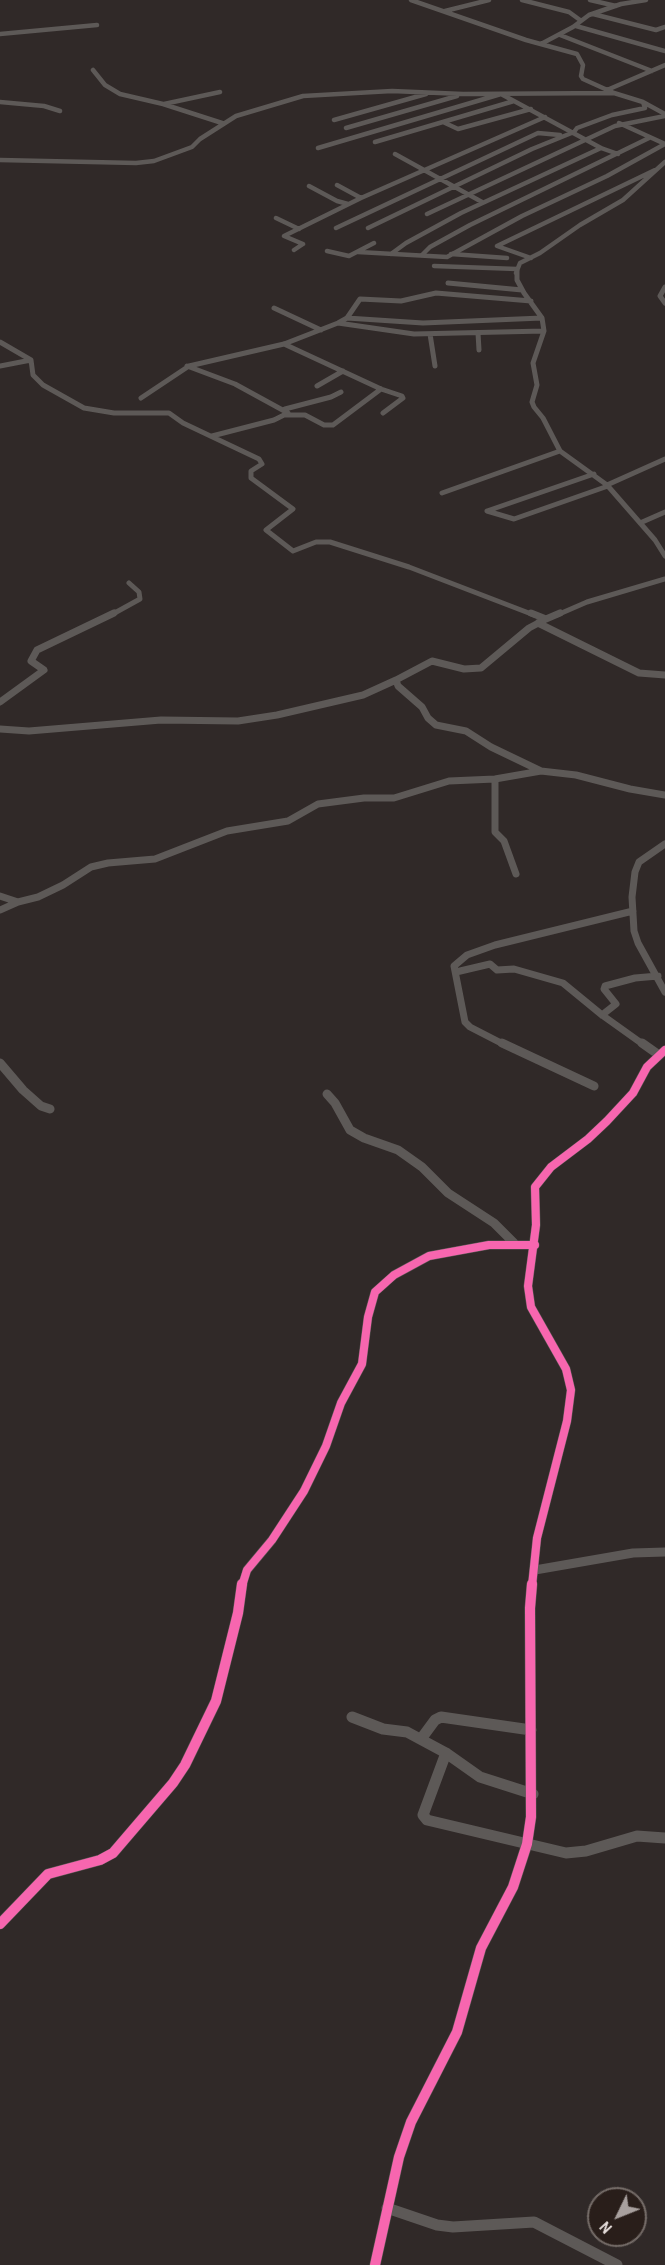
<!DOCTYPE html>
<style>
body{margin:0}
#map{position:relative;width:665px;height:2265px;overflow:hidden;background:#302928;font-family:"Archivo Narrow",sans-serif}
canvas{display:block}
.north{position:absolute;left:587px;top:2187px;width:60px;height:60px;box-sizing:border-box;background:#291e1a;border:2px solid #756c68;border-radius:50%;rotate:227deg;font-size:16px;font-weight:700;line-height:24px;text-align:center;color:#e8e0de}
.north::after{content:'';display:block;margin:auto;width:21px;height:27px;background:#a8a09e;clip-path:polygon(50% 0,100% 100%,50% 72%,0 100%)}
</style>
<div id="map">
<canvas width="665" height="2265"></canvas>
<div class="north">N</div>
</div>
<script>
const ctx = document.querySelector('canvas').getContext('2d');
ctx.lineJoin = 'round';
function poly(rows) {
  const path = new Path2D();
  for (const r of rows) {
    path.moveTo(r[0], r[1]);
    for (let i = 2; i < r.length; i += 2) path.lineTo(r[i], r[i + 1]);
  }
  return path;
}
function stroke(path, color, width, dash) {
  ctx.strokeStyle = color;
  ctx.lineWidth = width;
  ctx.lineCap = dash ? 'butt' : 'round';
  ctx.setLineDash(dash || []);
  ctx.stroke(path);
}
const minorFar4 = poly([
 [411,0,526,40,577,54,583,65,581,76,583,79,614,93,643,102,665,114],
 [522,0,569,12,580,20],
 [590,0,616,6],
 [445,11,489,0],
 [593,14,656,30,665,27],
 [576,26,665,51],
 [0,34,97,25],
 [560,35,652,71],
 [541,44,573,27,589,15,621,4,646,0],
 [93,70,105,85,120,94,163,104,222,123],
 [607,90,665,65],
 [0,102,44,106,60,111],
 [164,104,220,92],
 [334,120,426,94],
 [443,122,458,129,531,109],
 [619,123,665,144],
 [346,128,457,96],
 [375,142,514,101],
 [318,148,501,94,601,148,618,154],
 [395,154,482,202],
 [0,160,136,163,154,161,192,147,200,139,236,116,303,96,392,91,463,94,614,93],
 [337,185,361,198],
 [309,186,337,201,348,204],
 [427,214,615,126,665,116],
 [276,218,299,229],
 [336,228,538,133,560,135],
 [368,228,532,149,574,132,577,128,612,115,645,108,643,102],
 [294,250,303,244,284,236,361,198,545,117],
 [327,251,349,256,374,243],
 [358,252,447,257,522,216,607,176,665,144],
 [391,254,406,243,461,213,601,148],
 [451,254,507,258],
 [422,255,430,247,470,225,649,138],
 [531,258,497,246,655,170],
 [434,266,517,269],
 [516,273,520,263,540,253,580,225,623,200,665,162]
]);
const minorFar3 = poly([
 [517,271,517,280,524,293,542,318,544,331,533,363,537,385,532,402,534,407,543,418,560,451,607,485,655,540,665,556],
 [448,283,522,290],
 [665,287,660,296,665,303],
 [274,308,321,330],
 [347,318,423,323,542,318],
 [338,323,414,334,544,331],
 [478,333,479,350],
 [430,334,435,366],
 [0,342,31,360,33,375,43,385,84,408,114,413,169,413,183,423,259,459,262,464,251,471,251,478,293,509,266,530,293,551,316,542,330,542,409,567,534,615],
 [284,344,381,389,402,396,403,398,383,413],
 [0,366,31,360],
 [187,366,235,384,288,413,274,420,212,436],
 [317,386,343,371],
 [141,398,189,366,284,344,338,323,347,318,360,299,401,301,436,293,531,301],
 [285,409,331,397,341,392],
 [286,415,305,415,324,425,333,425,381,389],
 [607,485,665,459],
 [442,493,560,451],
 [487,511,514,519,608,486],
 [487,511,594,474],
 [640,523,665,512],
 [111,615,140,599,139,592,129,583],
 [557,615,587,602,665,579]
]);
const minorFar2 = poly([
 [531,613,546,619,560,613],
 [538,623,639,673,665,675],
 [0,702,44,670,31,661,37,650,114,613],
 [0,729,29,731,161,720,238,721,277,715,363,695,396,680],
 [541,771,491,747,466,731,436,725,428,718,422,707,398,686,396,680,432,661,464,669,481,668,529,628,546,619],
 [495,779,495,832,504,841,516,874],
 [665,844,639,862,635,872,632,897,634,931,638,943,665,992],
 [0,896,18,902,38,897,63,885,91,867,108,863,155,859,227,831,288,821,318,804,364,798,394,798,449,781,495,779,541,771,576,775,630,789,665,795],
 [0,910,18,902],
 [456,972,490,964,497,970,514,969,563,983,602,1015,644,1045],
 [602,1015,616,1004,604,989,605,986,635,978,658,976],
 [505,1045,470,1027,465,1022,454,966,467,955,495,945,633,911]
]);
const minorFar1 = poly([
 [502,1043,594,1086],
 [642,1043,659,1055],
 [0,1063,23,1090,41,1106,50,1109],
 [327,1094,335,1103,350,1130,364,1138,398,1150,422,1167,448,1193,494,1223,514,1243],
 [535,1570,633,1553,665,1552],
 [242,1586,247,1570,272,1540,304,1491,326,1446,341,1403,362,1364,368,1317,375,1292,394,1275,429,1256,489,1245,535,1245],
 [532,1586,537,1538,567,1421,571,1390,566,1369,531,1307,528,1286,536,1225,535,1187,551,1167,588,1139,607,1121,633,1093,647,1067,665,1050]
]);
const minor = poly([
 [352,1717,383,1729,407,1732,446,1753,480,1777,533,1794],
 [421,1739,435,1720,441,1717,531,1730],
 [446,1753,423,1815,427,1820,566,1853,586,1851,637,1836,665,1838],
 [0,1924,48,1874,100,1860,113,1853,173,1783,185,1765,216,1701,238,1613,242,1584],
 [387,2208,437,2225,453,2227,534,2222,617,2265],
 [375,2265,399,2157,411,2122,457,2032,481,1948,513,1887,527,1844,531,1817,530,1608,532,1584]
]);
const cyclewayFar1 = poly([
 [242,1586,247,1570,272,1540,304,1491,326,1446,341,1403,362,1364,368,1317,375,1292,394,1275,429,1256,489,1245,535,1245],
 [532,1586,537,1538,567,1421,571,1390,566,1369,531,1307,528,1286,536,1225,535,1187,551,1167,588,1139,607,1121,633,1093,647,1067,665,1050]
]);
const cycleway = poly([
 [0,1924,48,1874,100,1860,113,1853,173,1783,185,1765,216,1701,238,1613,242,1584],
 [375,2265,399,2157,411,2122,457,2032,481,1948,513,1887,527,1844,531,1817,530,1608,532,1584]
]);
stroke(minorFar4, '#5d5957', 4.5);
stroke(minorFar3, '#5d5957', 5);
stroke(minorFar2, '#5d5957', 7);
stroke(minorFar1, '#5d5957', 9);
stroke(minor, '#5d5957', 11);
stroke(cyclewayFar1, '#f766af', 8);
stroke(cycleway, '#f766af', 10);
</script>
